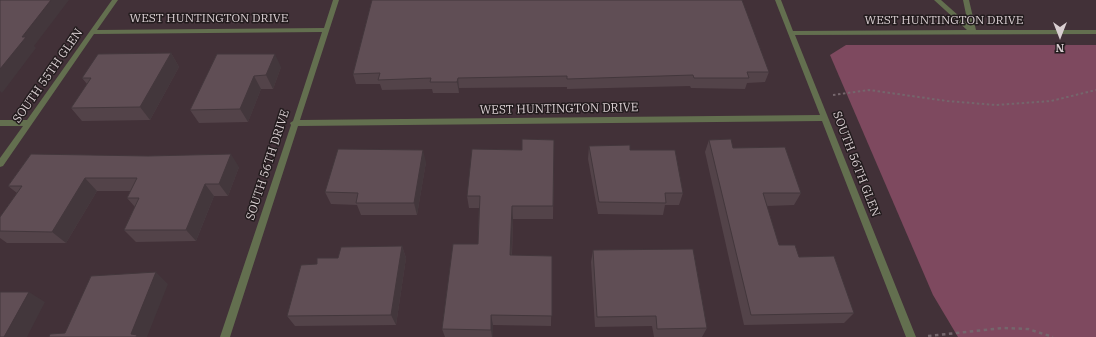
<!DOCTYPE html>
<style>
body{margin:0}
#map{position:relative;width:1096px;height:337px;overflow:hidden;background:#423138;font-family:"IBM Plex Serif",serif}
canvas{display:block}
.north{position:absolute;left:1040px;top:16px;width:40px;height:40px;-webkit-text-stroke:3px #231c1e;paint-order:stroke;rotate:180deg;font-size:11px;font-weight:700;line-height:16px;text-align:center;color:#d9ced1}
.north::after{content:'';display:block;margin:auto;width:14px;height:18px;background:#d9ced1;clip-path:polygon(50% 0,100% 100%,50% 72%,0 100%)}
</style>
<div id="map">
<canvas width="1096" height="337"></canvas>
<div class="north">N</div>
</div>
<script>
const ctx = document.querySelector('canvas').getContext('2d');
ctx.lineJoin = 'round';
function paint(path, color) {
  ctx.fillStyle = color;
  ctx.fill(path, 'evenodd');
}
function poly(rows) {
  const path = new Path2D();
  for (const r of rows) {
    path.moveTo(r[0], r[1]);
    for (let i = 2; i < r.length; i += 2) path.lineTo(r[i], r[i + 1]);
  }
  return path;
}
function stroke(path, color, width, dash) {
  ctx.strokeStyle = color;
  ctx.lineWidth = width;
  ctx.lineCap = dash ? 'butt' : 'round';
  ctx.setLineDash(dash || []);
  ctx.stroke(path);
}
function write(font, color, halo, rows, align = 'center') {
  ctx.font = font + ' "IBM Plex Serif",serif';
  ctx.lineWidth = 3;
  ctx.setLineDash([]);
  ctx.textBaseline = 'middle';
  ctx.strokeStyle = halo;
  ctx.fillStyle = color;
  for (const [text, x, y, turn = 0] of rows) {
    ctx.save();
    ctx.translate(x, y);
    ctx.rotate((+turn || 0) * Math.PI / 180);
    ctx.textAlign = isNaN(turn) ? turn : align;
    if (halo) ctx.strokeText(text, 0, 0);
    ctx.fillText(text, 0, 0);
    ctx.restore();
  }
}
const green = poly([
 [846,45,1096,45,1096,337,958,337,933,295,830,55]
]);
const pathFar1 = poly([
 [833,95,869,90,947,101,996,105,1051,101,1096,90]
]);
const path = poly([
 [928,336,1003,328,1028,329,1053,337]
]);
const minor = poly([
 [112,0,118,0,97,30,324,28,333,0,339,0,300,120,820,115,775,0,781,0,793,31,967,30,934,0,941,0,968,24,963,0,969,0,976,30,1096,30,1096,34,795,35,916,337,906,337,822,121,298,126,230,337,220,337,291,125,290,123,293,121,322,32,94,34,3,166,0,167,0,158,23,126,0,126,0,120,27,120,112,0]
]);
const wall = poly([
 [372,0,769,72,765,82,747,83,745,89,691,88,690,86,567,89,567,87,459,88,459,93,433,93,432,89,382,90,380,84,356,84,353,74],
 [171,53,179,67,150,120,82,121,71,108,87,84,82,78],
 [217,54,281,67,273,89,261,89,248,122,199,123,190,110],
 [554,140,553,219,513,219,512,255,552,256,551,326,493,325,493,337,445,337,442,329,478,244,479,208,469,208,467,196,522,150],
 [709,140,733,148,801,193,794,205,767,206,779,245,799,257,854,313,844,323,744,325,705,152],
 [589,146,630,150,683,193,679,205,665,205,663,215,598,214,588,159],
 [31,154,239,167,228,196,214,196,196,241,136,242,124,230,135,207,127,198,131,191,97,191,66,243,7,243,0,238,0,217,17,193,8,186],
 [426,162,417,215,361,215,357,205,331,204,325,192],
 [402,246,406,258,396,325,295,326,287,316,317,264,338,258],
 [593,250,707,328,702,337,654,337,652,326,595,327,591,262]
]);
const shadedWall = poly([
 [51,0,69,0,34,46,36,48,2,93,0,91,0,69,22,37],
 [171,53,179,67,150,120,140,107],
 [275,54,281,67,273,89,266,75],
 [254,76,261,89,248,122,240,109],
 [458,78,459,88,459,93,457,82],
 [423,150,426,162,417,215,414,203],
 [231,154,239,167,228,196,219,184],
 [85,178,97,191,66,243,52,232],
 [205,184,214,196,196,241,186,230],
 [512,206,513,219,511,267,510,255],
 [402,246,406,258,396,325,391,315],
 [156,272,168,284,147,337,135,337,131,334],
 [29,292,45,302,27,337,4,337],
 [491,315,493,325,493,337,492,337,491,330]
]);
const building = poly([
 [0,0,51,0,22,37,26,37,0,69,0,0],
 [372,0,742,0,769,72,747,72,749,78,694,78,693,75,567,79,567,76,458,78,457,82,430,82,431,78,378,80,380,73,353,74,372,0],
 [171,53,140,107,71,108,91,78,82,78,98,54,171,53],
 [217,54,275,54,266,75,254,76,240,109,190,110,217,54],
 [522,139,554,140,553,206,512,206,510,255,552,256,552,316,491,315,491,330,442,329,453,244,478,244,480,196,467,196,472,149,522,150,522,139],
 [731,139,733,148,785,147,801,193,763,193,779,245,795,245,799,257,834,256,854,313,751,315,709,140,731,139],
 [630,145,630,150,675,150,683,193,665,193,666,203,599,202,589,146,630,145],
 [338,149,423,150,414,203,356,203,358,193,325,192,338,149],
 [31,154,148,156,231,154,219,184,205,184,186,230,124,230,139,198,127,198,137,178,85,178,52,232,0,231,0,217,22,186,8,186,31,154],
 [402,246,391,315,287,316,301,265,317,264,317,258,338,258,341,247,402,246],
 [693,249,707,328,657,329,656,316,597,317,593,250,693,249],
 [156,272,131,334,137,335,136,337,49,337,50,334,65,333,91,276,156,272],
 [0,292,29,292,4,337,0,337,0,292]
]);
const streetNames = [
 ["WEST HUNTINGTON DRIVE",209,19],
 ["WEST HUNTINGTON DRIVE",944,21],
 ["SOUTH 55TH GLEN",48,76,-55],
 ["WEST HUNTINGTON DRIVE",559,109,-1],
 ["SOUTH 56TH GLEN",856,164,69],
 ["SOUTH 56TH DRIVE",268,165,-72]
];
paint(green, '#7e495f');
stroke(pathFar1, '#75666c', 2, [2.5, 2.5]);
stroke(path, '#75666c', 2.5, [3.5, 3.5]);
paint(minor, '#636f4f');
paint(wall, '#534349');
paint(shadedWall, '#43373c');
paint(building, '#604e55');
stroke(building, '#43373c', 1);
write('12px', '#d9ced1', '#231c1e', streetNames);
</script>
